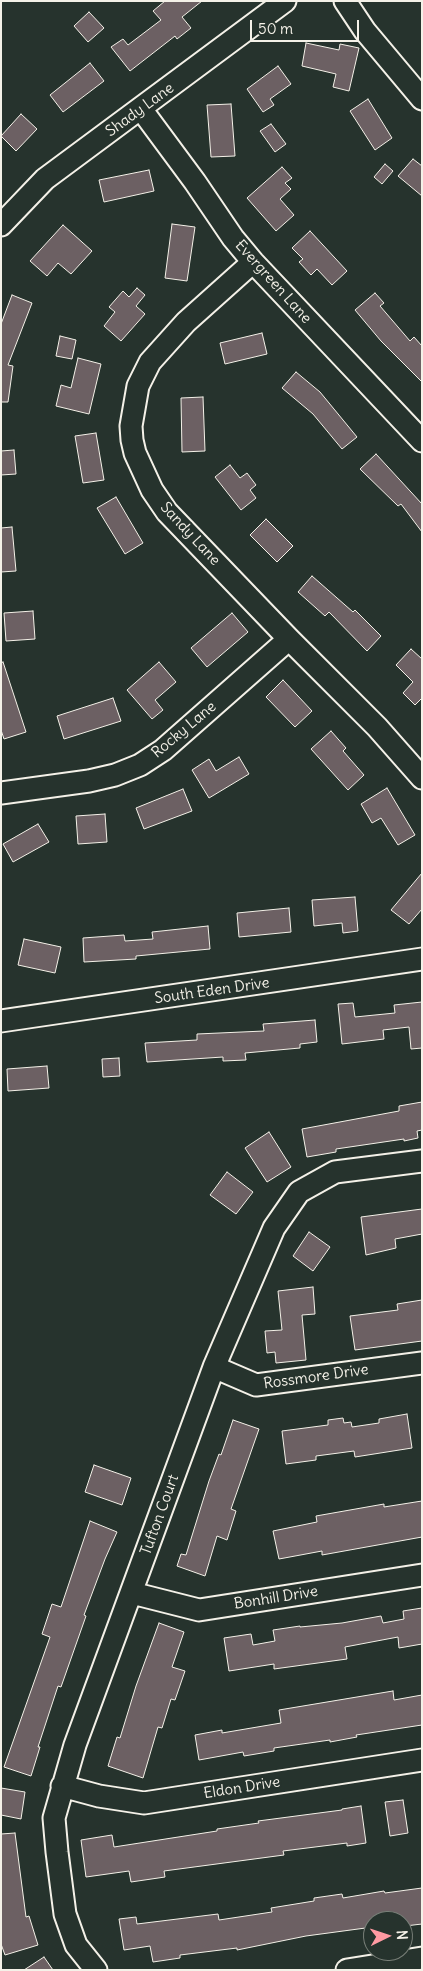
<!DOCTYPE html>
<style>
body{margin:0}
#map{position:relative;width:423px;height:1971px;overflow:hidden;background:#26332d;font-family:Delius,sans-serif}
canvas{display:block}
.frame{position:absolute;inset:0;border:2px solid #f4f1e8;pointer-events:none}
.north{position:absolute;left:363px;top:1911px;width:50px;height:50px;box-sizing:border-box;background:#26332d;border:1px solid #787f78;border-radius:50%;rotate:86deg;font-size:14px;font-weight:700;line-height:20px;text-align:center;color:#f4f1e8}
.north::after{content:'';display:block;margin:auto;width:18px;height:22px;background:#ff9aa2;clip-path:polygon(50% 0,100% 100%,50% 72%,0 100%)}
.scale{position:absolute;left:250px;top:20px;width:109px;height:22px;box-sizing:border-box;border:2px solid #f4f1e8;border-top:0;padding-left:6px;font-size:15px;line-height:18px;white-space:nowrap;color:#f4f1e8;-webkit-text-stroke:4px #26332d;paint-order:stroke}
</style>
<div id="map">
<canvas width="423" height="1971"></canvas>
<div class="frame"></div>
<div class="north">N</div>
<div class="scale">50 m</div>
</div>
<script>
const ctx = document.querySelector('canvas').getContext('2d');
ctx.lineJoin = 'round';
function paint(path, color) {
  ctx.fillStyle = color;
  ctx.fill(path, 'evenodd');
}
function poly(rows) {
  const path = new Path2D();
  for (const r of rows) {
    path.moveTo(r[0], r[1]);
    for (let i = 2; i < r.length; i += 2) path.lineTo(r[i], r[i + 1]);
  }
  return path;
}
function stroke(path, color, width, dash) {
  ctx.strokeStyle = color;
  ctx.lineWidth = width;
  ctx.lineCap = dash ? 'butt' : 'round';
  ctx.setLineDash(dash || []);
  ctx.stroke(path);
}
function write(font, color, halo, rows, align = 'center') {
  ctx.font = font + ' Delius,sans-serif';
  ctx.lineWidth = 4;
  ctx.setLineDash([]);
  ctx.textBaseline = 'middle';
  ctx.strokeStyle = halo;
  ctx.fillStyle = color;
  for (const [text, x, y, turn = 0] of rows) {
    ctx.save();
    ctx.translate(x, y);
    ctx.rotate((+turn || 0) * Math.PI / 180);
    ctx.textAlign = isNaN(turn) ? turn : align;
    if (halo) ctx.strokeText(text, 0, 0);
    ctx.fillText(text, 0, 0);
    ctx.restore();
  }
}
const building = poly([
 [165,1,202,1,182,17,191,28,177,39,175,36,130,71,111,47,123,39,128,45,161,20,153,11,165,1],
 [89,12,104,28,88,42,74,26,89,12],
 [306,43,339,50,340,44,359,48,349,91,333,87,336,74,302,66,306,43],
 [90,63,104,81,63,112,50,95,90,63],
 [278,66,291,84,270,99,274,105,263,112,247,89,278,66],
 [368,99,392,138,375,150,350,111,368,99],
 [231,104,235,156,211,157,207,105,231,104],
 [21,114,37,129,16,151,1,136,21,114],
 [271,124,286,144,275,152,260,131,271,124],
 [413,159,422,166,422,196,398,176,413,159],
 [385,164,393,171,382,184,374,177,385,164],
 [282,167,292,178,285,183,291,189,280,199,294,215,276,231,247,198,282,167],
 [149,170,154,191,104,202,99,180,149,170],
 [172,224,195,227,187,281,165,278,172,224],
 [63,225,92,251,71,274,58,263,47,276,30,261,63,225],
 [310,231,347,271,332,285,317,269,311,275,299,262,303,259,292,248,310,231],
 [137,288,145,295,136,306,145,314,121,341,104,326,115,312,109,307,123,291,129,297,137,288],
 [375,293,384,303,380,306,410,341,414,337,422,346,422,382,381,341,355,310,375,293],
 [12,295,32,303,8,365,13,366,8,402,1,402,1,324,12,295],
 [262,333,267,354,225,364,220,343,262,333],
 [60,336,76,340,72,359,56,356,60,336],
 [78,358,101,364,89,414,56,406,61,385,71,388,78,358],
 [296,372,320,392,357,437,342,449,313,414,282,388,296,372],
 [203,397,205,451,182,452,181,398,203,397],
 [96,433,104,480,83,483,75,436,96,433],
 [14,450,16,474,1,475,1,451,14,450],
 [376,454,422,504,422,532,401,504,398,506,360,469,376,454],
 [230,465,240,478,247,473,256,485,250,490,256,498,241,510,215,477,230,465],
 [116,497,143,543,125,554,97,508,116,497],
 [266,519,293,546,277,562,250,535,266,519],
 [12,527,16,571,1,572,1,528,12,527],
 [312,576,353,612,355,610,381,636,367,651,329,612,325,616,298,592,312,576],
 [33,611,35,639,6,641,4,613,33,611],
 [232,613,248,632,207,667,191,648,232,613],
 [411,649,422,659,422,698,415,705,403,693,413,682,396,665,411,649],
 [3,662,26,732,4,739,1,730,1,663,3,662],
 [159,662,176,682,155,700,163,710,152,719,127,690,159,662],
 [283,680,312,711,295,727,266,697,283,680],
 [113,698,121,721,64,739,57,716,113,698],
 [331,731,346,748,343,751,364,775,348,790,311,749,331,731],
 [239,757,249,774,209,798,192,770,209,759,216,771,239,757],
 [387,788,415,835,398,845,381,818,372,823,361,804,387,788],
 [183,789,192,811,144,829,136,808,183,789],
 [105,814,107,842,78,844,76,816,105,814],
 [38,824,49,842,13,862,3,844,38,824],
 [422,873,422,909,409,924,391,910,422,873],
 [355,897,358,931,343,933,342,923,314,926,312,900,355,897],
 [289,908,291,932,239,937,237,913,289,908],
 [208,926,210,949,136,956,136,959,84,962,83,938,124,935,125,941,153,939,152,932,208,926],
 [24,939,61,947,55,973,18,965,24,939],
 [422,1002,422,1048,411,1049,409,1027,383,1030,384,1039,342,1044,338,1004,353,1003,355,1017,395,1013,394,1005,422,1002],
 [315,1020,317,1042,300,1044,300,1048,245,1053,246,1060,223,1061,223,1057,147,1062,145,1043,197,1040,197,1034,264,1031,263,1024,315,1020],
 [119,1058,120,1076,103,1077,102,1059,119,1058],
 [47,1066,49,1088,8,1091,7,1069,47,1066],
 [422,1102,422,1130,417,1131,418,1138,404,1141,404,1139,336,1149,336,1152,307,1157,302,1129,399,1111,399,1106,422,1102],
 [269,1132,291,1167,267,1182,245,1148,269,1132],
 [227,1172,253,1192,236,1214,210,1195,227,1172],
 [422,1209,422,1234,395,1239,396,1248,366,1255,361,1217,422,1209],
 [309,1232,330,1247,313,1271,293,1256,309,1232],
 [313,1287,315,1314,302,1315,306,1360,276,1363,275,1352,267,1353,265,1331,282,1330,278,1291,313,1287],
 [422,1300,422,1341,355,1350,350,1316,398,1310,397,1304,422,1300],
 [407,1414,412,1448,355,1457,354,1451,316,1456,316,1460,286,1464,282,1431,328,1425,328,1420,343,1418,344,1423,351,1422,352,1427,379,1423,379,1419,407,1414],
 [233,1420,259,1429,231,1509,236,1511,227,1540,217,1536,205,1576,177,1566,181,1554,186,1555,209,1481,219,1454,221,1455,233,1420],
 [94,1465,131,1478,122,1505,85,1492,94,1465],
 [422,1501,422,1537,322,1555,322,1551,279,1559,273,1531,317,1522,316,1516,384,1504,384,1507,422,1501],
 [90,1521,117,1532,105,1559,84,1615,86,1616,61,1687,58,1686,38,1747,40,1747,31,1776,4,1767,50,1637,42,1634,52,1604,61,1607,90,1521],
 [422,1608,422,1644,399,1648,398,1637,345,1647,347,1659,274,1669,274,1664,229,1671,224,1638,251,1634,253,1645,275,1641,273,1630,300,1626,300,1627,342,1623,381,1616,383,1623,404,1619,403,1611,422,1608],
 [159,1623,184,1632,172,1667,185,1671,175,1700,171,1699,162,1728,158,1727,143,1778,108,1766,117,1737,120,1738,136,1686,159,1623],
 [393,1691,394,1700,422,1695,422,1725,356,1735,357,1737,330,1742,330,1740,274,1748,274,1751,244,1756,243,1752,199,1760,195,1735,222,1730,222,1733,281,1723,279,1710,393,1691],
 [1,1788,25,1792,21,1819,1,1815,1,1788],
 [403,1800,408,1833,390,1836,385,1802,403,1800],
 [361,1806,366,1843,347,1846,347,1843,283,1851,284,1855,164,1871,165,1877,131,1882,129,1871,86,1877,81,1840,112,1835,114,1847,217,1831,217,1829,259,1823,258,1821,342,1810,342,1809,361,1806],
 [15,1833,26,1917,29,1916,38,1945,5,1955,1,1944,1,1834,15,1833],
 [422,1888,422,1924,405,1926,404,1921,373,1921,373,1927,306,1936,237,1950,237,1948,180,1955,180,1958,153,1962,150,1946,124,1950,119,1919,136,1917,137,1924,218,1914,219,1920,272,1912,271,1908,314,1901,314,1898,342,1894,343,1898,384,1891,385,1893,422,1888],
 [44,1957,53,1970,24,1970,44,1957]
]);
const minor = poly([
 [345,1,365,31,422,99],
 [141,109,195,182,233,238,253,262,422,441],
 [1,225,45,179,285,1],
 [253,262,186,322,150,362,138,386,131,426,132,440,135,453,152,490,167,512,289,639,377,727,422,778],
 [1,793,89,781,115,775,140,765,163,750,289,639],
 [1,1021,422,959],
 [214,1367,256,1385,422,1363],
 [132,1593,199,1610,422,1575],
 [62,1786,99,1796,144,1803,422,1760],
 [96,1970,76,1945,65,1914,57,1852,54,1818,75,1745,214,1367,274,1228,299,1192,335,1172,422,1161],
 [347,1970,422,1958]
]);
const streetNames = [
 ["Shady Lane",140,110,-36],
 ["Evergreen Lane",273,282,48],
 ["Sandy Lane",190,534,47],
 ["Rocky Lane",184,730,-40],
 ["South Eden Drive",212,991,-8],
 ["Rossmore Drive",316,1377,-8],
 ["Tufton Court",160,1515,-70],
 ["Bonhill Drive",276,1598,-9],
 ["Eldon Drive",242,1788,-9]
];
paint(building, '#6c6063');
stroke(building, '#f4f1e8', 1);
stroke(minor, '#f4f1e8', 25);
stroke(minor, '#26332d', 21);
write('15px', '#f4f1e8', '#26332d', streetNames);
</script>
